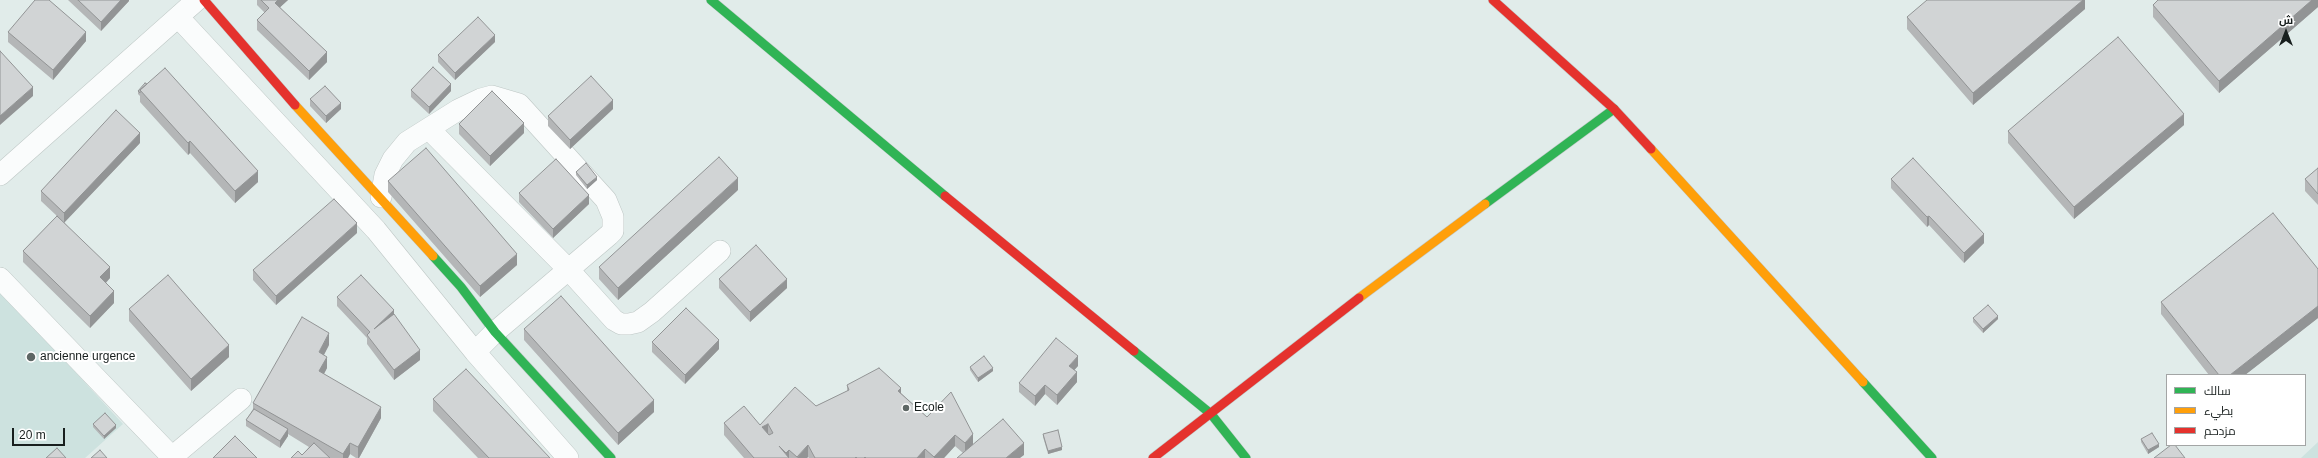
<!DOCTYPE html>
<meta charset="utf-8">
<style>
body{margin:0}
#map{position:relative;width:2318px;height:458px;overflow:hidden;background:#e1ecea;font-family:Helvetica,Cairo,sans-serif}
canvas{display:block}
.legend{position:absolute;left:2166px;top:374px;width:140px;height:72px;box-sizing:border-box;background:#fff;border:1px solid #a3a5a5;margin:0;padding:5px 7px;list-style:none;font-size:12px;color:#181f1e}
.legend li{display:flex;align-items:center;gap:8px;height:20px}
.legend b{width:20px;border:1px solid #a3a5a5}
.north{position:absolute;left:2266px;top:12px;width:40px;height:40px;-webkit-text-stroke:3px #fff;paint-order:stroke;rotate:0deg;font-size:11px;font-weight:700;line-height:16px;text-align:center;color:#181f1e}
.north::after{content:'';display:block;margin:auto;width:14px;height:18px;background:#181f1e;clip-path:polygon(50% 0,100% 100%,50% 72%,0 100%)}
.scale{position:absolute;left:12px;top:428px;width:53px;height:18px;box-sizing:border-box;border:2px solid #181f1e;border-top:0;padding-left:5px;font-size:12px;line-height:14px;white-space:nowrap;color:#181f1e;-webkit-text-stroke:3px #fff;paint-order:stroke}
</style>
<div id="map">
<canvas width="2318" height="458"></canvas>
<ul class="legend">
<li><b style="height:5px;background:#30b455"></b>سالك</li>
<li><b style="height:5px;background:#ff9f0a"></b>بطيء</li>
<li><b style="height:5px;background:#e5322d"></b>مزدحم</li>
</ul>
<div class="north">ش</div>
<div class="scale">20 m</div>
</div>
<script>
const ctx = document.querySelector('canvas').getContext('2d');
ctx.lineJoin = 'round';
function paint(path, color) {
  ctx.fillStyle = color;
  ctx.fill(path, 'evenodd');
}
function poly(rows) {
  const path = new Path2D();
  for (const r of rows) {
    path.moveTo(r[0], r[1]);
    for (let i = 2; i < r.length; i += 2) path.lineTo(r[i], r[i + 1]);
  }
  return path;
}
function stroke(path, color, width, dash) {
  ctx.strokeStyle = color;
  ctx.lineWidth = width;
  ctx.lineCap = dash ? 'butt' : 'round';
  ctx.setLineDash(dash || []);
  ctx.stroke(path);
}
function write(font, color, halo, rows, align = 'center') {
  ctx.font = font + ' Helvetica,sans-serif';
  ctx.lineWidth = 4;
  ctx.setLineDash([]);
  ctx.textBaseline = 'middle';
  ctx.strokeStyle = halo;
  ctx.fillStyle = color;
  for (const [text, x, y, turn = 0] of rows) {
    ctx.save();
    ctx.translate(x, y);
    ctx.rotate((+turn || 0) * Math.PI / 180);
    ctx.textAlign = isNaN(turn) ? turn : align;
    if (halo) ctx.strokeText(text, 0, 0);
    ctx.fillText(text, 0, 0);
    ctx.restore();
  }
}
const built = poly([
 [0,290,123,424,85,458,0,458],
 [2318,442,2318,458,2301,458]
]);
const street = poly([
 [179,18,376,230,475,352,568,458],
 [429,129,568,269,614,320,621,324,629,324,638,322,652,312,720,251],
 [0,175,197,0],
 [381,197,385,175,393,159,407,142,458,110,481,99,492,96,519,104,606,200,613,217,613,231,609,235,495,332,475,352],
 [0,278,173,458],
 [172,457,241,399]
]);
const fast = poly([
 [711,0,945,196],
 [1485,204,1614,109],
 [433,256,461,287,495,332,611,458],
 [1134,351,1211,414,1246,458],
 [1863,382,1932,458]
]);
const slow = poly([
 [295,105,433,256],
 [1651,149,1863,382],
 [1359,298,1485,204]
]);
const jam = poly([
 [204,0,295,105],
 [1493,0,1614,109,1651,149],
 [945,196,1134,351],
 [1153,458,1359,298]
]);
const wall = poly([
 [68,0,129,0,129,1,101,31],
 [257,0,288,0,280,7,327,62,309,80,257,30,257,20,265,13,257,5],
 [2085,0,2085,9,1973,105,1907,29,1907,17],
 [2318,0,2318,7,2219,93,2153,17,2153,5],
 [8,32,86,41,53,80,8,42],
 [495,42,455,80,438,62,438,55],
 [145,83,258,182,235,203,190,153,188,155,140,102,140,96,138,94,138,91],
 [411,90,451,91,429,114,411,97],
 [310,99,341,109,326,123,310,106],
 [613,109,570,149,548,126,548,116],
 [459,124,524,133,490,166,459,134],
 [2184,125,2074,219,2008,143,2008,131],
 [140,143,64,222,110,278,106,283,114,303,90,328,23,262,23,251,57,216,41,201,41,191],
 [2318,168,2318,205,2305,191,2305,179],
 [576,172,597,180,587,189,576,175],
 [1891,179,1984,243,1964,263,1929,225,1927,227,1891,188],
 [388,181,517,265,480,297,388,192],
 [738,190,618,300,599,279,599,267],
 [519,193,589,204,553,238,519,202],
 [357,233,276,305,253,280,253,270],
 [2318,269,2318,318,2245,375,2209,375,2161,314,2161,302],
 [719,279,787,288,750,322,719,288],
 [337,297,394,315,420,360,394,380,367,344,367,338,337,306],
 [129,309,229,357,191,391,129,321],
 [1973,318,1998,319,1983,333,1973,322],
 [524,329,654,412,618,445,524,340],
 [652,342,719,349,685,384,652,352],
 [329,345,324,355,327,368,324,374,381,418,359,458,356,458,350,454,348,458,291,458,302,455,309,447,288,434,288,436,280,448,246,426,246,420,253,409,253,403],
 [1078,366,1074,370,1077,382,1057,405,1045,394,1035,406,1019,392,1019,383],
 [970,367,993,371,978,382,970,370],
 [847,385,901,393,927,417,973,445,1024,455,963,453,955,446,944,458,809,458,808,457,807,458,744,458,724,435,724,423,760,425,816,406,847,391],
 [433,399,550,458,478,458,433,411],
 [93,424,116,428,104,439,93,427],
 [1043,434,1062,450,1048,454,1043,437],
 [2141,439,2159,447,2148,454,2141,442]
]);
const shadedWall = poly([
 [121,0,129,0,129,1,101,31,101,22],
 [278,0,288,0,275,12,275,3],
 [2083,0,2085,0,2085,9,1973,105,1973,93],
 [2312,0,2318,0,2318,7,2219,93,2219,81],
 [86,32,86,41,53,80,53,70],
 [495,35,495,42,455,80,455,73],
 [327,52,327,62,309,80,309,71],
 [451,84,451,91,429,114,429,107],
 [33,87,33,96,0,125,0,116],
 [613,100,613,109,570,149,570,140],
 [341,103,341,109,326,123,326,116],
 [2184,114,2184,125,2074,219,2074,207],
 [524,123,524,133,490,166,490,156],
 [140,133,140,143,64,223,64,213],
 [190,141,190,153,188,155,188,143],
 [258,171,258,182,235,203,235,191],
 [597,177,597,180,587,189,587,185],
 [738,178,738,190,618,300,618,288],
 [589,195,589,204,553,238,553,229],
 [1929,216,1929,225,1927,227,1927,217],
 [357,223,357,233,276,305,276,296],
 [1984,234,1984,243,1964,263,1964,253],
 [517,254,517,265,480,297,480,286],
 [110,267,110,278,100,289,100,277],
 [787,279,787,288,750,322,750,312],
 [114,291,114,303,90,328,90,316],
 [2318,306,2318,318,2245,375,2230,375],
 [394,310,394,319,374,329],
 [1998,316,1998,319,1983,333,1983,329],
 [329,333,329,345,319,364,319,352],
 [719,340,719,349,685,384,685,375],
 [229,345,229,357,191,391,191,379],
 [420,350,420,360,394,380,394,370],
 [1078,356,1078,366,1069,376,1069,366],
 [327,357,327,368,319,383,319,371],
 [993,368,993,371,978,382,978,378],
 [1077,372,1077,382,1057,405,1057,395],
 [1045,385,1045,394,1035,406,1035,396],
 [901,388,901,399,898,391],
 [654,400,654,412,618,445,618,433],
 [381,407,381,418,359,458,358,458,358,447],
 [768,424,768,436,762,427],
 [116,425,116,428,104,439,104,436],
 [288,429,288,436,280,448,280,441],
 [973,434,973,446,965,455,965,443],
 [955,435,955,446,944,458,934,458,934,457],
 [350,443,350,454,348,458,343,458,343,454],
 [1024,443,1024,455,1020,458,1006,458],
 [2159,444,2159,447,2148,454,2148,450],
 [808,445,808,457,807,458,797,458],
 [1062,447,1062,450,1048,454,1048,451],
 [925,449,925,458,917,458],
 [789,450,789,458,786,458,786,453]
]);
const building = poly([
 [35,0,49,0,86,32,53,70,8,32,35,0],
 [78,0,121,0,101,22,78,0],
 [261,0,278,0,275,3,327,52,309,71,257,20,269,8,261,0],
 [1927,0,2083,0,1973,93,1907,17,1927,0],
 [2158,0,2312,0,2219,81,2153,5,2158,0],
 [478,17,495,35,455,73,438,55,478,17],
 [2118,37,2184,114,2074,207,2008,131,2118,37],
 [0,51,33,87,0,116,0,51],
 [433,67,451,84,429,107,411,90,433,67],
 [165,68,258,171,235,191,190,141,188,143,140,90,165,68],
 [591,76,613,100,570,140,548,116,591,76],
 [145,83,147,84,140,90,140,93,138,91,145,83],
 [325,86,341,103,326,116,310,99,325,86],
 [492,91,524,123,490,156,459,124,492,91],
 [116,110,140,133,64,213,41,191,116,110],
 [426,148,517,254,480,286,388,181,426,148],
 [719,157,738,178,618,288,599,267,719,157],
 [1913,158,1984,234,1964,253,1929,216,1927,217,1891,179,1913,158],
 [556,159,589,195,553,229,519,193,556,159],
 [586,163,597,177,587,185,576,172,586,163],
 [2318,168,2318,194,2305,179,2318,168],
 [334,199,357,223,276,296,253,270,334,199],
 [2273,213,2318,269,2318,306,2230,375,2219,375,2161,302,2273,213],
 [57,216,110,267,100,277,114,291,90,316,23,251,57,216],
 [756,245,787,279,750,312,719,279,756,245],
 [168,275,229,345,191,379,129,309,168,275],
 [361,275,394,310,374,329,394,314,420,350,394,370,367,335,370,332,337,297,361,275],
 [561,296,654,400,618,433,524,329,561,296],
 [1988,305,1998,316,1983,329,1973,318,1988,305],
 [686,308,719,340,685,375,652,342,686,308],
 [302,317,329,333,319,352,327,357,319,371,381,407,358,447,350,443,343,454,253,403,302,317],
 [1056,338,1078,356,1069,366,1077,372,1057,395,1045,385,1035,396,1019,383,1056,338],
 [984,356,993,368,978,378,970,367,984,356],
 [879,368,901,388,898,391,927,417,951,392,973,434,965,443,955,435,934,457,925,449,917,458,866,458,865,457,864,458,857,458,856,457,855,458,815,458,808,445,797,457,789,450,786,453,779,446,789,458,754,458,724,423,744,406,760,425,795,387,816,406,849,390,847,385,879,368],
 [768,424,773,433,769,435,762,427,768,424],
 [466,369,550,458,489,458,433,399,466,369],
 [254,409,288,429,280,441,246,420,254,409],
 [105,413,116,425,104,436,93,424,105,413],
 [1003,419,1024,443,1006,458,957,458,1003,419],
 [1058,430,1062,447,1048,451,1043,434,1058,430],
 [2152,433,2159,444,2148,450,2141,439,2152,433],
 [235,436,257,458,213,458,235,436],
 [314,443,330,458,291,458,298,451,302,455,314,443],
 [2171,445,2175,445,2185,458,2154,458,2171,445],
 [57,448,66,458,46,458,57,448],
 [100,450,107,458,91,458,100,450]
]);
const markers = [
 [31,357,5,"#5e6765"],
 [906,408,4,"#5e6765"]
];
const poiNames = [
 ["ancienne urgence",40,357],
 ["Ecole",914,408]
];
paint(built, '#cde2df');
stroke(street, '#bec7c5', 22);
stroke(fast, '#bec7c5', 10);
stroke(slow, '#bec7c5', 10);
stroke(jam, '#bec7c5', 10);
stroke(street, '#fafcfc', 21);
stroke(fast, '#30b455', 9);
stroke(slow, '#ff9f0a', 9);
stroke(jam, '#e5322d', 9);
paint(wall, '#b4b6b7');
paint(shadedWall, '#929495');
paint(building, '#d1d4d5');
stroke(building, '#929495', 1);
for (const [x, y, r, color] of markers) {
  const dot = new Path2D();
  dot.arc(x, y, r, 0, 2 * Math.PI);
  ctx.fillStyle = color;
  ctx.fill(dot);
  stroke(dot, '#fff', 1.5);
}
write('12px', '#181f1e', '#fff', poiNames, 'left');
</script>
